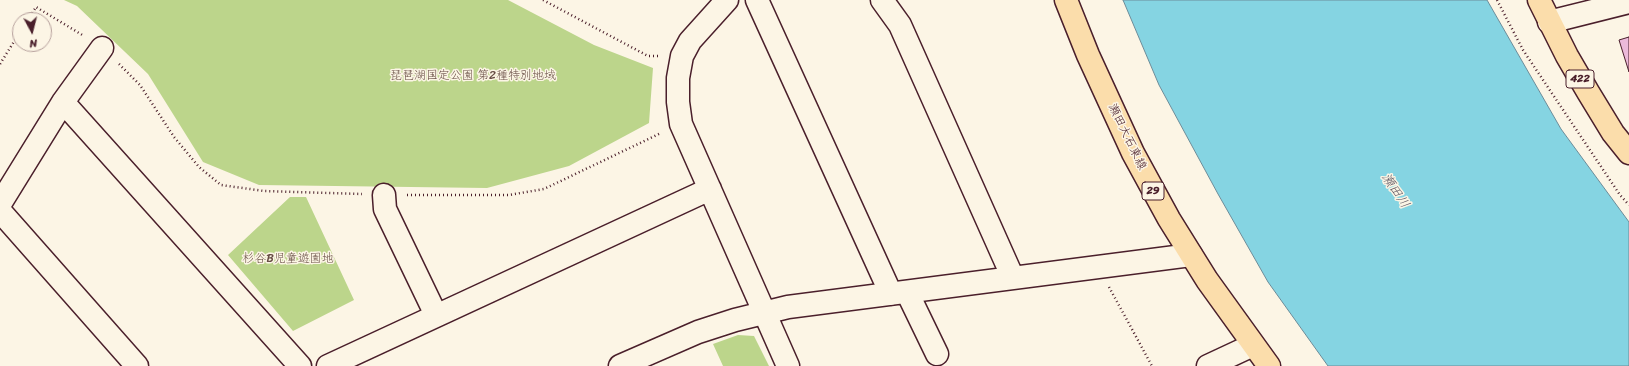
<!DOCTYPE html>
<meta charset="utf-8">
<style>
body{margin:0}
#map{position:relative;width:1629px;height:366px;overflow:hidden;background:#fcf5e5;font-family:Sriracha,sans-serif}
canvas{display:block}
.north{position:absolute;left:12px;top:12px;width:40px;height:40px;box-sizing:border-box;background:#fcf5e5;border:1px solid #b59f9b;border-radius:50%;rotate:173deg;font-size:11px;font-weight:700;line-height:16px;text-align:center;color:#4a1f2b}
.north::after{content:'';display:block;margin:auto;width:14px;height:18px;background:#4a1f2b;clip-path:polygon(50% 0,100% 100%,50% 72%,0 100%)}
</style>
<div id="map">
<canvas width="1629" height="366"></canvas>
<div class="north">N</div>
</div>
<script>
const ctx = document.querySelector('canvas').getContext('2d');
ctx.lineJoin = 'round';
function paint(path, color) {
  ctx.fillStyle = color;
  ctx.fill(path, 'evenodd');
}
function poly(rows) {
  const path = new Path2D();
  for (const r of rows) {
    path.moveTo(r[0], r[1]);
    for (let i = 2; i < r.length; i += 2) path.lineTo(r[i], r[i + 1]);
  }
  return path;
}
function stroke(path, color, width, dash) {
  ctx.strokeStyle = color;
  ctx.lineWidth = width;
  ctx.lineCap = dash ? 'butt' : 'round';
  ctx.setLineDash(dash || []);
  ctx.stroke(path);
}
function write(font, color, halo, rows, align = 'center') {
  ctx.font = font + ' Sriracha,"Klee One",sans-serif';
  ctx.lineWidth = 3;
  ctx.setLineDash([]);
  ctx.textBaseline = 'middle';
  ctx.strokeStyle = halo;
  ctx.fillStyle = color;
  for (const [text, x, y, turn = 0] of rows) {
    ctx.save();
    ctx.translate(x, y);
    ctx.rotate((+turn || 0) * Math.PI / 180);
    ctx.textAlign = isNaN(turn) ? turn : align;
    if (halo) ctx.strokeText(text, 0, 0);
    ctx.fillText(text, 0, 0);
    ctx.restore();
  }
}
const green = poly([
 [64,0,508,0,594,45,653,68,649,123,569,166,487,188,259,185,203,162,148,74,77,6],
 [290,197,306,197,354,300,293,331,228,255],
 [738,335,754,336,769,366,723,366,713,344]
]);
const water = poly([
 [1123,0,1487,0,1561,129,1629,222,1629,366,1328,366,1268,282,1218,194,1159,85,1123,0]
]);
const building = poly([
 [1629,37,1629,72,1619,40,1629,37]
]);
const path = poly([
 [543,0,648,56,659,56],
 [1497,0,1523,50,1620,195,1629,205],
 [28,20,36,7,84,36],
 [0,64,20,32],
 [119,64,140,85,174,137,199,167,221,185,264,191,362,194],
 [407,195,509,195,544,189,661,133],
 [1109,287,1152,366]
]);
const minor = poly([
 [727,0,690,41,682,56,678,78,678,102,681,124,788,366],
 [757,0,891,294],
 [882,0,900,25,1013,278],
 [1549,22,1629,2],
 [63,102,300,366],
 [384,195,385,209,436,315],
 [0,204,63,102,102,48],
 [0,211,137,366],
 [907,292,937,354],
 [328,366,710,189],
 [620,366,698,332,735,320,788,307,1191,255],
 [1208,366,1253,345]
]);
const major = poly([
 [1066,0,1088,55,1133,153,1169,219,1207,280,1269,366]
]);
const highway = poly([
 [1539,0,1567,56,1588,92,1613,133,1629,153]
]);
const shields = [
 [1580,79,28],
 [1153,191,22]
];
const shieldNames = [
 ["422",1580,79],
 ["29",1153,191]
];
const parkNames = [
 ["琵琶湖国定公園 第2種特別地域",473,76],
 ["杉谷B児童遊園地",288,259]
];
const streetNames = [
 ["瀬田大石東線",1127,137,64]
];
const waterNames = [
 ["瀬田川",1395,191,56]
];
paint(green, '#bcd58b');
paint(water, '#85d4e2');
stroke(water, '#6d8c99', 1);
paint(building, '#ecbada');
stroke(building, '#4a1f2b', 1);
stroke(minor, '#4a1f2b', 25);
stroke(major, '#4a1f2b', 25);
stroke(highway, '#4a1f2b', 25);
stroke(path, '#4a1f2b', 2.5, [1, 3]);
stroke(minor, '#fcf5e5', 22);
stroke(major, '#fbddab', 22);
stroke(highway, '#fbddab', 22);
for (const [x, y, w] of shields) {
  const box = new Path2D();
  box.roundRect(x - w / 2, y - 9, w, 18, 3);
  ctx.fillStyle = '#fcf5e5';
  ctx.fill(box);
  stroke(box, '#4a1f2b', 1);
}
write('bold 11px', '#4a1f2b', null, shieldNames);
write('12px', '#664c43', '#fcf5e5', parkNames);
write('12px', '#4a1f2b', '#fcf5e5', streetNames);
write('italic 13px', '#5c5562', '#fcf5e5', waterNames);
</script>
